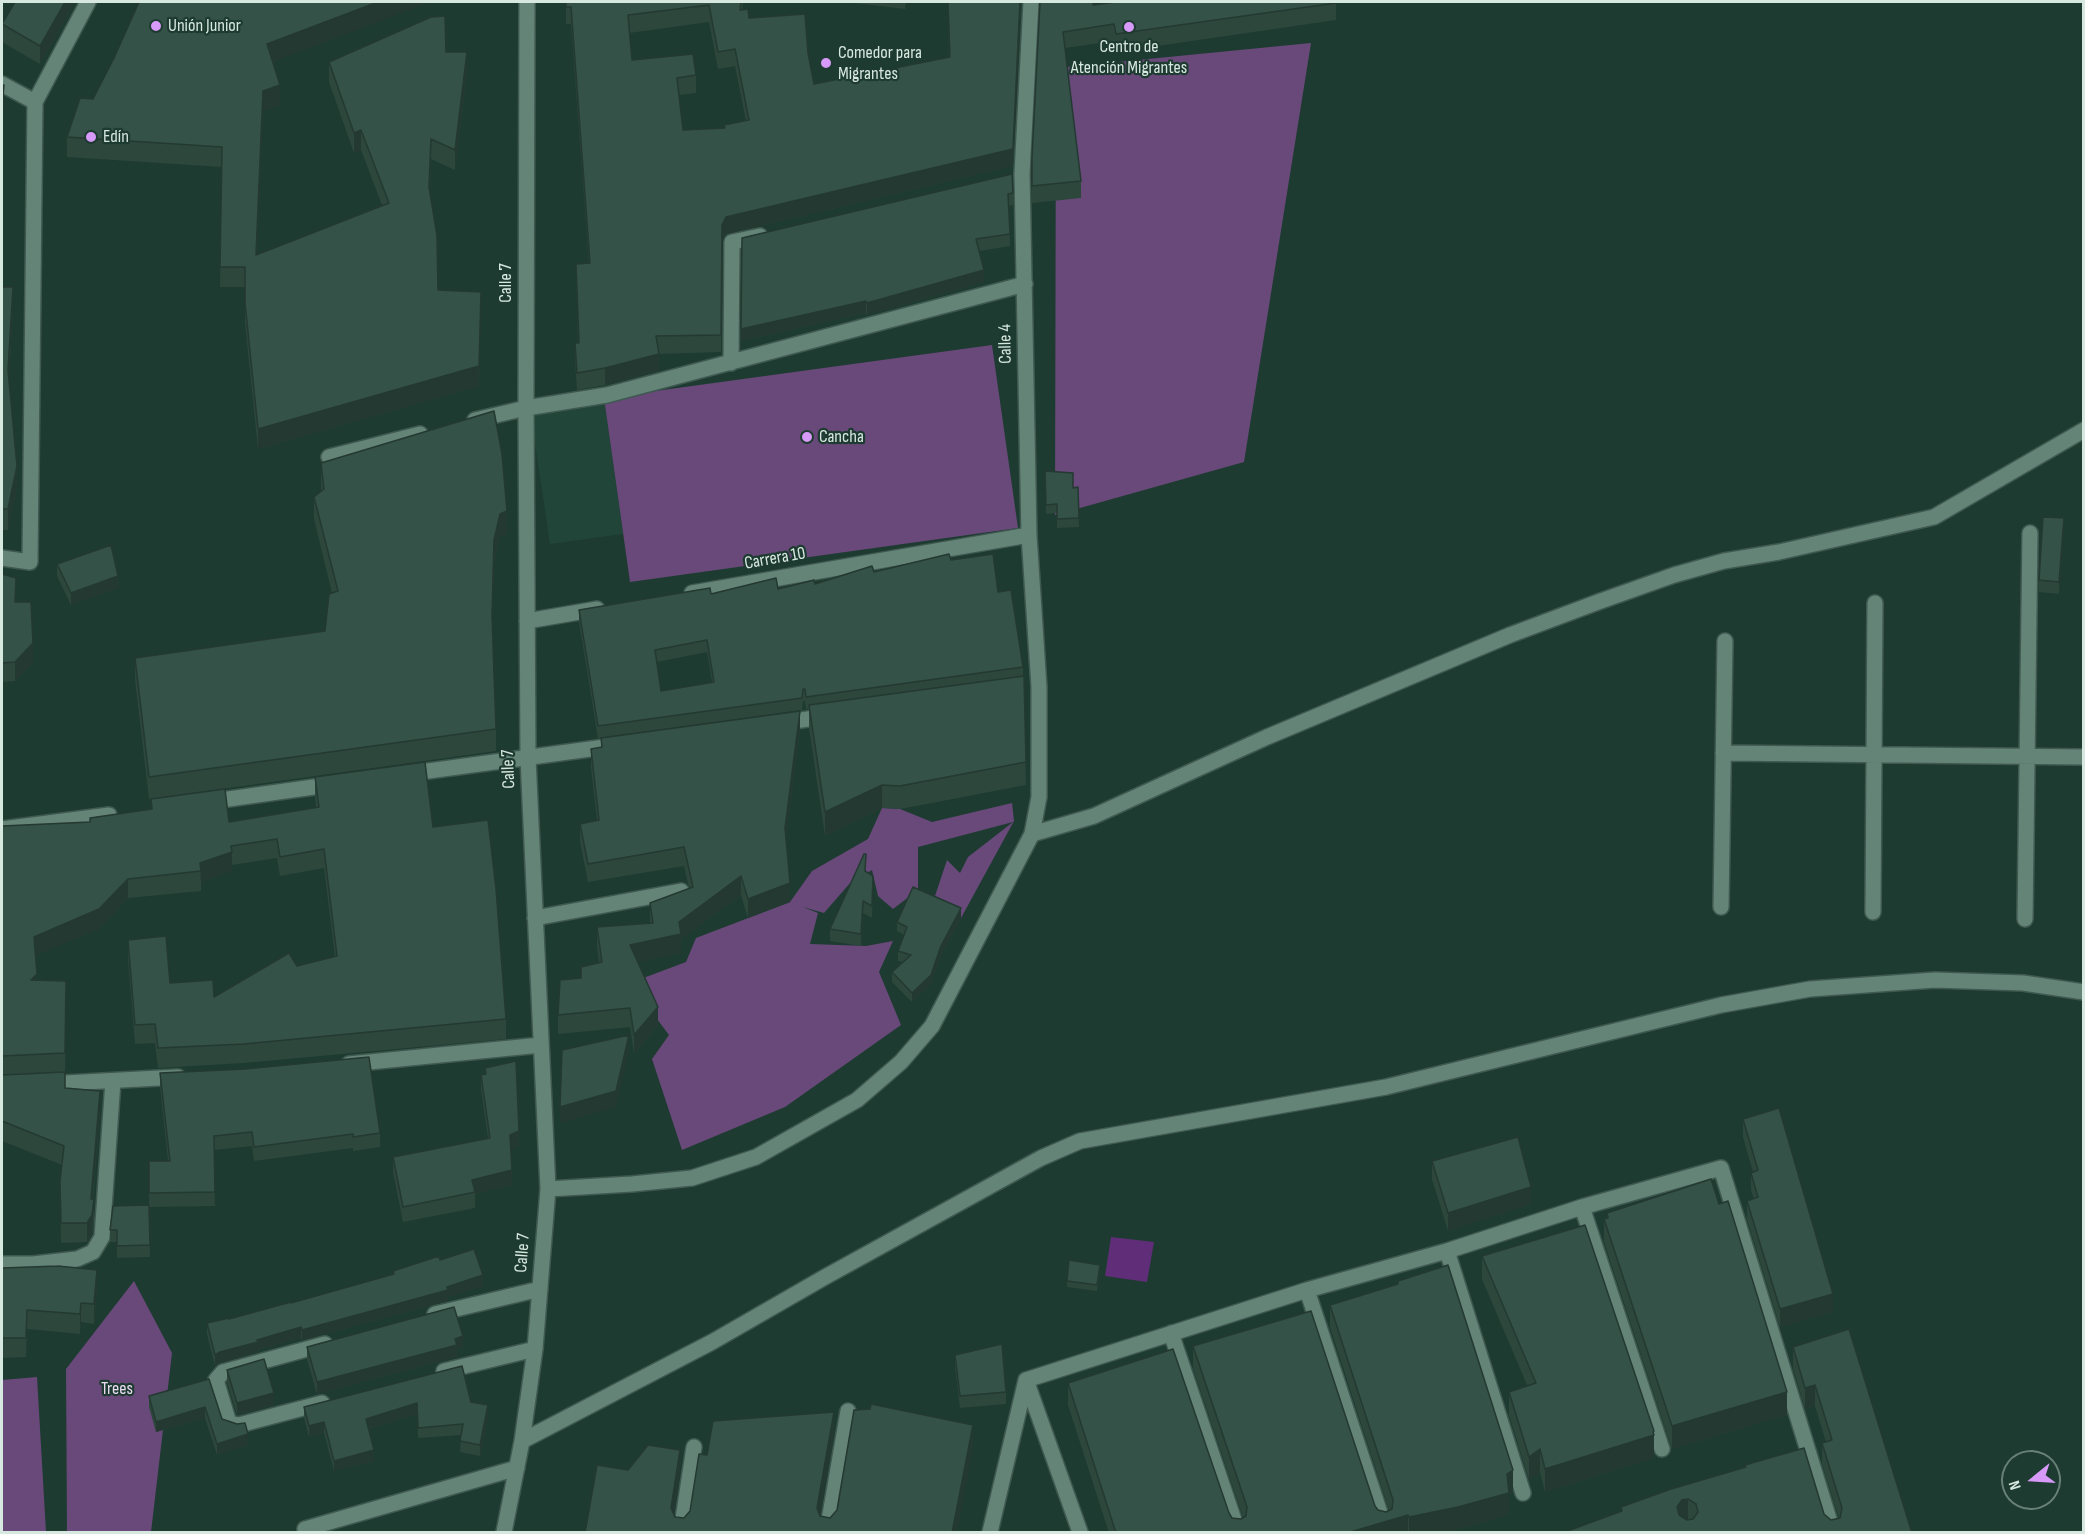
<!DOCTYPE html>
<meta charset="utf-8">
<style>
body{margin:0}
#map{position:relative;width:2085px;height:1534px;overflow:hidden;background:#1e3b31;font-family:"Sofia Sans Condensed",sans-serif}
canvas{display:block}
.frame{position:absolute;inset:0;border:3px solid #d7e8e1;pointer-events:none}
.north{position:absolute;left:2001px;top:1450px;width:60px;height:60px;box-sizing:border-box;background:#1e3b31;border:2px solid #688077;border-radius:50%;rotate:252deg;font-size:16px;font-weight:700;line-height:24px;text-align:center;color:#d7e8e1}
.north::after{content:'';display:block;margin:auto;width:21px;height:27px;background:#d89af8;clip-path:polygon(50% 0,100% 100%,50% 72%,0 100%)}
</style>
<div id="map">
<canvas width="2085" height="1534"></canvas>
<div class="frame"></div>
<div class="north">N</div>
</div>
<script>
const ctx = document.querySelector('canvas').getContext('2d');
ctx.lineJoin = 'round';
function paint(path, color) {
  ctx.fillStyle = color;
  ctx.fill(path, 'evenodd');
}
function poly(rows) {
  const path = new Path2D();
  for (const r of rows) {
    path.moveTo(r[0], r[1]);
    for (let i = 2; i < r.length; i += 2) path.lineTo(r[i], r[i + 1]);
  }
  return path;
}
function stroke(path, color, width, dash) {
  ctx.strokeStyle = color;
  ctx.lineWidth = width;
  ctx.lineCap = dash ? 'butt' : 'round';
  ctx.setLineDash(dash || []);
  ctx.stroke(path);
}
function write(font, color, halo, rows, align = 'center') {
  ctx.font = font + ' "Sofia Sans Condensed",sans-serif';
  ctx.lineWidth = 4.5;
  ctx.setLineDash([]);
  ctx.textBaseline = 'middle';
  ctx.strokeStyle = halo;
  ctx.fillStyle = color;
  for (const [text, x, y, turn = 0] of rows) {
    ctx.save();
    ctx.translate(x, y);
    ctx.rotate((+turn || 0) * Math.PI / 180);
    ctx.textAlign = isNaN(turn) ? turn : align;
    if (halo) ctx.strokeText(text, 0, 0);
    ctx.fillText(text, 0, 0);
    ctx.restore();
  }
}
const built = poly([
 [604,398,623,534,550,544,530,409]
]);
const green = poly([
 [1311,43,1244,462,1055,515,1056,68],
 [992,345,1018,528,630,582,604,398],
 [1012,803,1014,821,961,918,933,902,947,860,960,873,968,857,1013,822,918,847,918,890,893,909,878,896,872,870,851,882,824,913,803,907,818,913,810,944,866,946,893,941,879,972,901,1025,785,1107,682,1150,652,1059,669,1035,630,983,686,962,696,938,790,902,812,871,868,839,882,808,900,809,932,822],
 [134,1281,172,1353,151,1532,67,1532,66,1369],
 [37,1377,46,1532,2,1532,2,1380]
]);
const water = poly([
 [1111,1237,1154,1242,1147,1282,1105,1276]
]);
const minor = poly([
 [2,84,35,102,30,562,2,558],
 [35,102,88,2],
 [731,363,732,242,760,236],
 [475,420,526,408,607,395,1025,284],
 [329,457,420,434],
 [692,593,1029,535],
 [527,621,597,609],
 [781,723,828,716],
 [1723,753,2084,757],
 [406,774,612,746],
 [207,802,335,784],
 [2,829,109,815],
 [1032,834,1094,816,1267,737,1510,635,1598,602,1674,575,1724,561,1779,552,1934,517,2084,430],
 [1721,907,1725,641],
 [1873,912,1875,603],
 [535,918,681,891],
 [2025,919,2030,533],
 [349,1064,541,1045],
 [46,1084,178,1077],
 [548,1189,632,1184,692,1178,756,1157,857,1100,901,1062,932,1026,1032,834,1039,797,1039,687,1029,535,1022,174,1031,2],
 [1582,1207,1662,1449],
 [1447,1251,1523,1493],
 [2,1264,33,1264,77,1259,93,1252,102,1237,113,1081],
 [1307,1290,1384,1525],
 [435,1314,540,1289],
 [1171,1333,1238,1532],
 [444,1371,535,1349],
 [1026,1380,1307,1290,1447,1251,1582,1207,1721,1168,1833,1532],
 [1026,1380,1080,1532],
 [322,1403,239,1425,229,1423,216,1380,223,1372,325,1344],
 [522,1441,712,1342,825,1277,1041,1158,1080,1141,1386,1087,1721,1005,1810,989,1935,980,2023,983,2084,992],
 [305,1529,517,1468],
 [504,1532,522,1441,535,1349,548,1189,528,758,526,408,527,2],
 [681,1532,694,1447],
 [827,1532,848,1411],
 [990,1532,1026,1380]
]);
const wall = poly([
 [15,2,75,2,40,64,2,42,2,24],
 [566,2,743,2,742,10,749,18,808,53,814,84,949,57,948,2,1021,2,1013,166,726,234,722,242,721,352,659,354,659,371,605,385,577,390,575,361,575,343,578,343,576,264,589,264,571,24,566,24],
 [709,22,718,69,735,66,746,121,724,128,683,130,679,95,696,93,696,75,632,60,629,33],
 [845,2,906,2,905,9],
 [1040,2,1093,5,1336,2,1336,20,1116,52,1114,41,1065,48,1081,181,1081,198,1032,203,1032,157],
 [446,52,467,72,455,170,431,159,430,191,438,290,481,312,479,386,258,449,245,323,245,287,220,287,222,167,67,157,67,137,93,99,114,58,273,61,280,105,263,111,257,255,382,205,361,150,354,153,329,82,329,62],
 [1013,193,1013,205,1009,206,1010,246,980,251,984,282,867,315,866,313,741,341,742,238],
 [2,287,13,308,9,378,17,487,8,530,2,530],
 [321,463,507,534,500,536,494,563,492,625,496,729,496,751,149,799,135,680,135,658,325,631,332,593,314,519,314,497,321,491],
 [1045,471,1073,488,1078,487,1079,527,1057,528,1057,513,1046,514],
 [2064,530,2059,594,2039,592,2039,580],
 [951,560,998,592,1023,667,1026,785,900,809,882,808,825,836,809,728,809,709,806,709,805,701,803,701,802,710,598,738,579,622,579,610,711,594,778,589,815,584,874,572],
 [707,652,712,682,661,691,657,662],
 [57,564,118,588,71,605,57,576],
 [2,574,16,602,33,663,15,681,2,682],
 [800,730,786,838,790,902,748,918,741,895,681,939,681,953,638,962,658,1026,634,1054,630,1027,558,1034,558,1015,581,978,599,963,597,946,597,927,650,923,650,903,689,889,684,866,588,882,580,842,580,824,597,820,591,768,591,749,601,748,601,738],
 [315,777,433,827,506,1019,506,1039,244,1063,158,1068,155,1043,135,1044,128,959,128,940,170,983,214,997,297,966,335,957,324,868,280,876,277,858,232,865,232,871,201,882,201,891,128,898,99,929,35,955,37,981,66,981,65,1088,100,1110,93,1199,94,1218,92,1234,87,1242,61,1243,60,1181,62,1165,2,1141,2,1201,2,826,90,822,151,809,151,799,229,822,316,808,315,796],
 [866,872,873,888,872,918,863,913,861,946,830,941,830,929],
 [961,918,941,955,931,984,912,1002,892,982,892,972,903,962,898,961,898,951,904,935,897,931,897,922],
 [485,1068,519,1146,511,1150,512,1185,475,1194,475,1208,403,1222,393,1172,393,1157,488,1138,481,1090,481,1075,485,1074],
 [160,1073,380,1133,380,1147,353,1151,353,1148,254,1161,252,1146,214,1150,215,1206,149,1207,149,1161,168,1161,160,1087],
 [1743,1119,1833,1312,1780,1327,1747,1219,1747,1201,1754,1199,1751,1190,1751,1173,1753,1172,1743,1137],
 [1432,1161,1531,1204,1448,1231,1432,1179],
 [149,1205,150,1257,117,1258,117,1242,110,1242,110,1230],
 [1607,1213,1787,1415,1672,1449,1604,1242,1604,1219,1607,1218],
 [1482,1256,1654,1455,1654,1458,1545,1492,1540,1472,1529,1480,1509,1415,1509,1392,1527,1385,1482,1279],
 [440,1260,483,1286,448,1297,448,1301,302,1340,301,1338,258,1350,258,1352,220,1363,215,1366,207,1334,207,1323,229,1319,291,1303,393,1274,393,1271],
 [2,1268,97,1289,94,1324,81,1322,80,1334,27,1329,26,1357,2,1358],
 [1100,1271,1097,1291,1067,1287,1067,1281],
 [1398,1281,1513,1492,1509,1495,1509,1515,1458,1529,1442,1533,1109,1533,1068,1405,1068,1383,1229,1513,1232,1518,1241,1519,1243,1517,1193,1368,1193,1346,1375,1506,1378,1510,1386,1512,1389,1510,1330,1327,1330,1305,1398,1284],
 [307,1347,463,1348,457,1350,457,1357,317,1394,307,1359],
 [1793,1347,1912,1533,1562,1533,1621,1511,1621,1507,1671,1489,1824,1514,1831,1520,1839,1518,1822,1464,1822,1443,1826,1442,1815,1406,1805,1409,1793,1368],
 [955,1355,1006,1392,1006,1404,960,1408,955,1367],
 [227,1370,274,1405,237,1415,227,1382],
 [209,1379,222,1419,248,1445,217,1455,205,1418,156,1432,149,1407,149,1396],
 [471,1402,488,1416,480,1456,460,1452,461,1435,418,1438,417,1414,369,1429,374,1461,334,1471,324,1433,309,1437,304,1418,304,1407]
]);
const shadedWall = poly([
 [65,2,75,2,40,64,40,46],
 [378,2,431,2,267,64,267,44],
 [1020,2,1021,2,1013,166,726,234,722,242,721,352,722,225,726,217,1013,149],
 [467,52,467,72,455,170,455,150],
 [4,85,4,103,2,127,2,109],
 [280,85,280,105,263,111,256,275,256,255,263,91],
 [361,130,361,150,354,153,354,133],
 [431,139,431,159,429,207,429,187],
 [984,270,984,282,867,315,867,303],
 [13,287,13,308,8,391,8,370],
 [481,292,479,386,258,449,258,429],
 [866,301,866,313,741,341,741,329],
 [659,354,659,371,605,385,605,368],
 [17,466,17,487,8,530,8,509],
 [507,511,507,534,500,536,494,563,492,638,494,540,500,514],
 [2064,518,2064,530,2059,594,2059,582],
 [118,576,118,588,71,605,71,593],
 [33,643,33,663,15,681,15,662],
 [800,711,800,730,785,846,785,828],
 [882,785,882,808,825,836,825,812],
 [232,852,232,871,201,882,200,863],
 [741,876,741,895,681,939,681,953,630,964,630,945,679,922],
 [128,879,128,898,99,929,34,956,34,937],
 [790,883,790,902,748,918,748,899],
 [863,901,863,913,861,946,861,934],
 [961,908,961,918,941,955,931,984,912,1002,912,993,941,946],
 [37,974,37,994,31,980],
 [658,1007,658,1026,634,1054,634,1035],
 [629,1035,629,1052,616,1107,560,1123,560,1107],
 [100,1091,100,1110,91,1216,94,1199,92,1234,87,1242,87,1223,91,1199],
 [519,1131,519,1146,510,1151,510,1135],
 [512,1170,512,1185,475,1194,472,1180],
 [1531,1187,1531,1204,1448,1231,1448,1213],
 [97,1270,97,1289,94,1324,94,1304],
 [483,1275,483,1286,448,1297,448,1301,302,1340,302,1330,447,1287],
 [1833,1294,1833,1312,1780,1327,1780,1309],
 [81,1303,81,1322,80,1334,80,1314],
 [301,1327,301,1338,258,1350,258,1352,220,1363,215,1366,215,1355,220,1352,257,1340],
 [463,1336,463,1348,457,1350,457,1357,317,1394,317,1382],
 [1815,1385,1815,1406,1805,1409,1805,1388],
 [1787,1392,1787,1415,1672,1449,1672,1426],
 [274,1393,274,1405,237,1415,237,1403],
 [417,1403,417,1414,366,1430,366,1419],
 [488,1405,488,1416,480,1456,480,1445],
 [205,1407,205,1418,156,1432,156,1422],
 [834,1412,834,1435,817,1531,817,1508],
 [324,1422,324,1433,309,1437,309,1426],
 [973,1425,973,1448,957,1533,952,1533],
 [1654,1431,1654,1458,1545,1492,1545,1469],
 [248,1434,248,1445,217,1455,217,1444],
 [1540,1449,1540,1472,1529,1480,1529,1457],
 [374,1450,374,1461,334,1471,334,1461],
 [680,1450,680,1474,671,1531,671,1508],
 [1513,1470,1513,1492,1509,1495,1509,1515,1458,1529,1442,1533,1409,1533,1409,1517,1507,1474],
 [1688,1499,1688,1520,1677,1529,1677,1507,1682,1500],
 [1408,1515,1408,1533,1347,1533]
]);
const building = poly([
 [15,2,65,2,40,46,2,24,15,2],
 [139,2,378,2,267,44,280,85,263,91,256,255,389,203,361,130,354,133,329,62,431,17,445,16,446,52,467,52,455,150,431,139,429,187,437,236,438,290,481,292,479,366,258,429,245,303,245,267,220,267,222,147,67,137,80,98,93,99,114,58,139,2],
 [566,2,741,2,740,10,748,9,749,18,805,14,808,53,814,84,950,57,948,2,1020,2,1013,149,726,217,722,225,721,335,656,336,659,354,605,368,577,373,575,343,579,343,576,264,590,263,571,7,566,7,566,2],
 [709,5,718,52,735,49,749,120,724,125,725,128,683,130,677,78,696,75,693,54,632,60,628,15,709,5],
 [1040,2,1093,2,1093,5,1116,2,1336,2,1336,3,1116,34,1114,24,1063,32,1081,181,1032,186,1032,157,1040,2],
 [2,85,4,85,2,109,2,85],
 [1012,174,1013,193,1008,194,1010,234,976,239,984,270,867,303,866,301,741,329,742,238,1012,174],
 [2,287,13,287,8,370,17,466,8,509,2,509,2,287],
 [494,411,502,454,507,511,500,514,494,540,492,616,496,729,149,777,135,658,325,631,329,594,338,591,314,497,324,489,321,463,494,411],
 [1045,471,1073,473,1073,488,1078,487,1079,518,1057,519,1057,504,1046,505,1045,471],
 [2043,517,2064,518,2059,582,2039,580,2043,517],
 [111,545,118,576,71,593,57,564,111,545],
 [949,554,951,560,993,554,998,592,1011,590,1023,667,806,697,805,689,803,689,802,698,598,726,579,610,710,588,711,594,776,578,778,589,814,580,815,584,872,566,874,572,949,554],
 [707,640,714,682,661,691,655,650,707,640],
 [2,574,16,578,15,602,31,602,33,643,15,662,2,663,2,574],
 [1024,676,1026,762,900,786,882,785,825,812,809,705,1024,676],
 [800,711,785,828,790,883,748,899,741,876,679,922,681,934,630,945,658,1007,634,1035,630,1008,558,1015,560,980,581,978,581,967,602,962,597,927,653,923,650,903,693,887,684,847,588,864,580,824,599,820,591,749,602,747,601,738,800,711],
 [425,762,433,827,488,820,496,889,506,1019,244,1044,158,1048,155,1024,135,1025,128,940,166,936,170,983,213,980,214,997,289,953,297,966,337,956,324,849,280,857,277,839,231,846,232,852,200,863,201,871,128,879,99,909,34,937,37,974,31,980,66,981,65,1053,2,1056,2,826,90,822,90,818,152,809,151,799,225,789,229,822,319,807,315,777,425,762],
 [864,854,866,854,865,871,873,876,872,906,863,901,861,934,830,929,864,854],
 [913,887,961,908,941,946,931,975,912,993,892,972,911,955,898,951,907,927,897,922,913,887],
 [629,1035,616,1091,560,1107,562,1050,629,1035],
 [369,1057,380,1133,353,1137,353,1134,254,1147,252,1132,214,1136,215,1192,149,1193,149,1161,170,1161,160,1073,245,1069,369,1057],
 [516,1061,519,1131,510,1135,512,1170,472,1180,475,1192,403,1207,393,1157,490,1138,481,1075,486,1074,485,1068,516,1061],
 [65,1072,65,1088,100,1091,91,1199,94,1199,92,1215,87,1223,61,1223,60,1181,64,1146,2,1121,2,1181,2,1075,65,1072],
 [1779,1108,1833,1294,1780,1309,1747,1201,1758,1197,1751,1173,1758,1170,1743,1119,1779,1108],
 [1518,1137,1531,1187,1448,1213,1432,1161,1518,1137],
 [1711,1179,1719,1204,1728,1201,1787,1392,1672,1426,1604,1219,1608,1218,1607,1213,1711,1179],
 [149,1205,150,1245,117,1246,117,1230,110,1230,113,1206,149,1205],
 [1585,1225,1654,1431,1653,1432,1654,1435,1545,1469,1540,1449,1529,1457,1509,1392,1536,1383,1482,1256,1585,1225],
 [474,1249,483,1275,447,1287,448,1290,302,1330,301,1327,257,1340,258,1342,220,1352,215,1355,207,1323,229,1318,229,1319,291,1302,291,1303,394,1274,393,1271,439,1256,440,1260,474,1249],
 [1069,1260,1100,1265,1097,1285,1067,1281,1069,1260],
 [1448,1265,1513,1470,1507,1474,1509,1493,1458,1507,1409,1517,1408,1515,1347,1533,1116,1533,1068,1383,1173,1349,1229,1513,1232,1518,1241,1519,1246,1516,1247,1507,1193,1346,1311,1311,1375,1506,1378,1510,1386,1512,1392,1509,1393,1500,1330,1305,1398,1284,1398,1281,1448,1265],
 [58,1266,97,1270,94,1304,81,1303,80,1314,27,1310,26,1338,2,1338,2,1268,58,1266],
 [454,1307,463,1336,455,1339,457,1345,317,1382,307,1347,454,1307],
 [1849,1329,1912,1533,1562,1533,1622,1511,1621,1507,1671,1489,1746,1467,1745,1465,1804,1448,1824,1514,1831,1520,1840,1518,1842,1508,1822,1443,1832,1440,1815,1385,1805,1388,1793,1347,1849,1329],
 [1688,1499,1696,1504,1698,1512,1693,1519,1687,1520,1679,1515,1677,1507,1682,1500,1688,1499],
 [1002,1344,1006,1392,960,1396,955,1355,1002,1344],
 [264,1359,274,1393,237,1403,227,1370,264,1359],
 [462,1366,471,1402,488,1405,480,1445,460,1441,463,1424,418,1428,417,1403,366,1419,374,1450,334,1461,324,1422,309,1426,304,1407,462,1366],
 [209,1379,222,1419,237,1424,245,1423,248,1434,217,1444,205,1407,156,1422,149,1396,209,1379],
 [871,1404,973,1425,952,1533,585,1533,597,1465,628,1470,648,1445,680,1450,671,1508,675,1517,684,1518,690,1511,699,1454,707,1455,713,1421,834,1412,817,1508,820,1516,830,1518,837,1510,854,1410,870,1409,871,1404]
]);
const markers = [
 [156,26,6,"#d89af8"],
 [1129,27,6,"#d89af8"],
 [826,63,6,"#d89af8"],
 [91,137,6,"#d89af8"],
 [807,437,6,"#d89af8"]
];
const poiNames = [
 ["Unión Junior",168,26],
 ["Centro de",1129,47,"center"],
 ["Atención Migrantes",1129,68,"center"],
 ["Comedor para",838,53],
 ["Migrantes",838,74],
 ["Edín",103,137],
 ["Cancha",819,437]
];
const streetNames = [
 ["Calle 7",506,283,-90],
 ["Calle 4",1006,344,-91],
 ["Carrera 10",775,559,-10],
 ["Calle 7",509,769,-92],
 ["Calle 7",523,1253,-86]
];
const parkNames = [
 ["Trees",117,1389]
];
paint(built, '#214639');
paint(green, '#684979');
paint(water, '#602e78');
stroke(minor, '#3f5951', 18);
stroke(minor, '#658478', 15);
paint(wall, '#2d473d');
paint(shadedWall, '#243932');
paint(building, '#345247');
stroke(building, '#243932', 1.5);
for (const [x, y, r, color] of markers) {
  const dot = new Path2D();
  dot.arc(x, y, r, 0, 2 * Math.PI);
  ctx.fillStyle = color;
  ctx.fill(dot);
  stroke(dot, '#1e3b31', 2);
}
write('18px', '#d7e8e1', '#1e3b31', poiNames, 'left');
write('18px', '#d7e8e1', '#1e3b31', streetNames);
write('18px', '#e9dcf1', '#1e3b31', parkNames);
</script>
